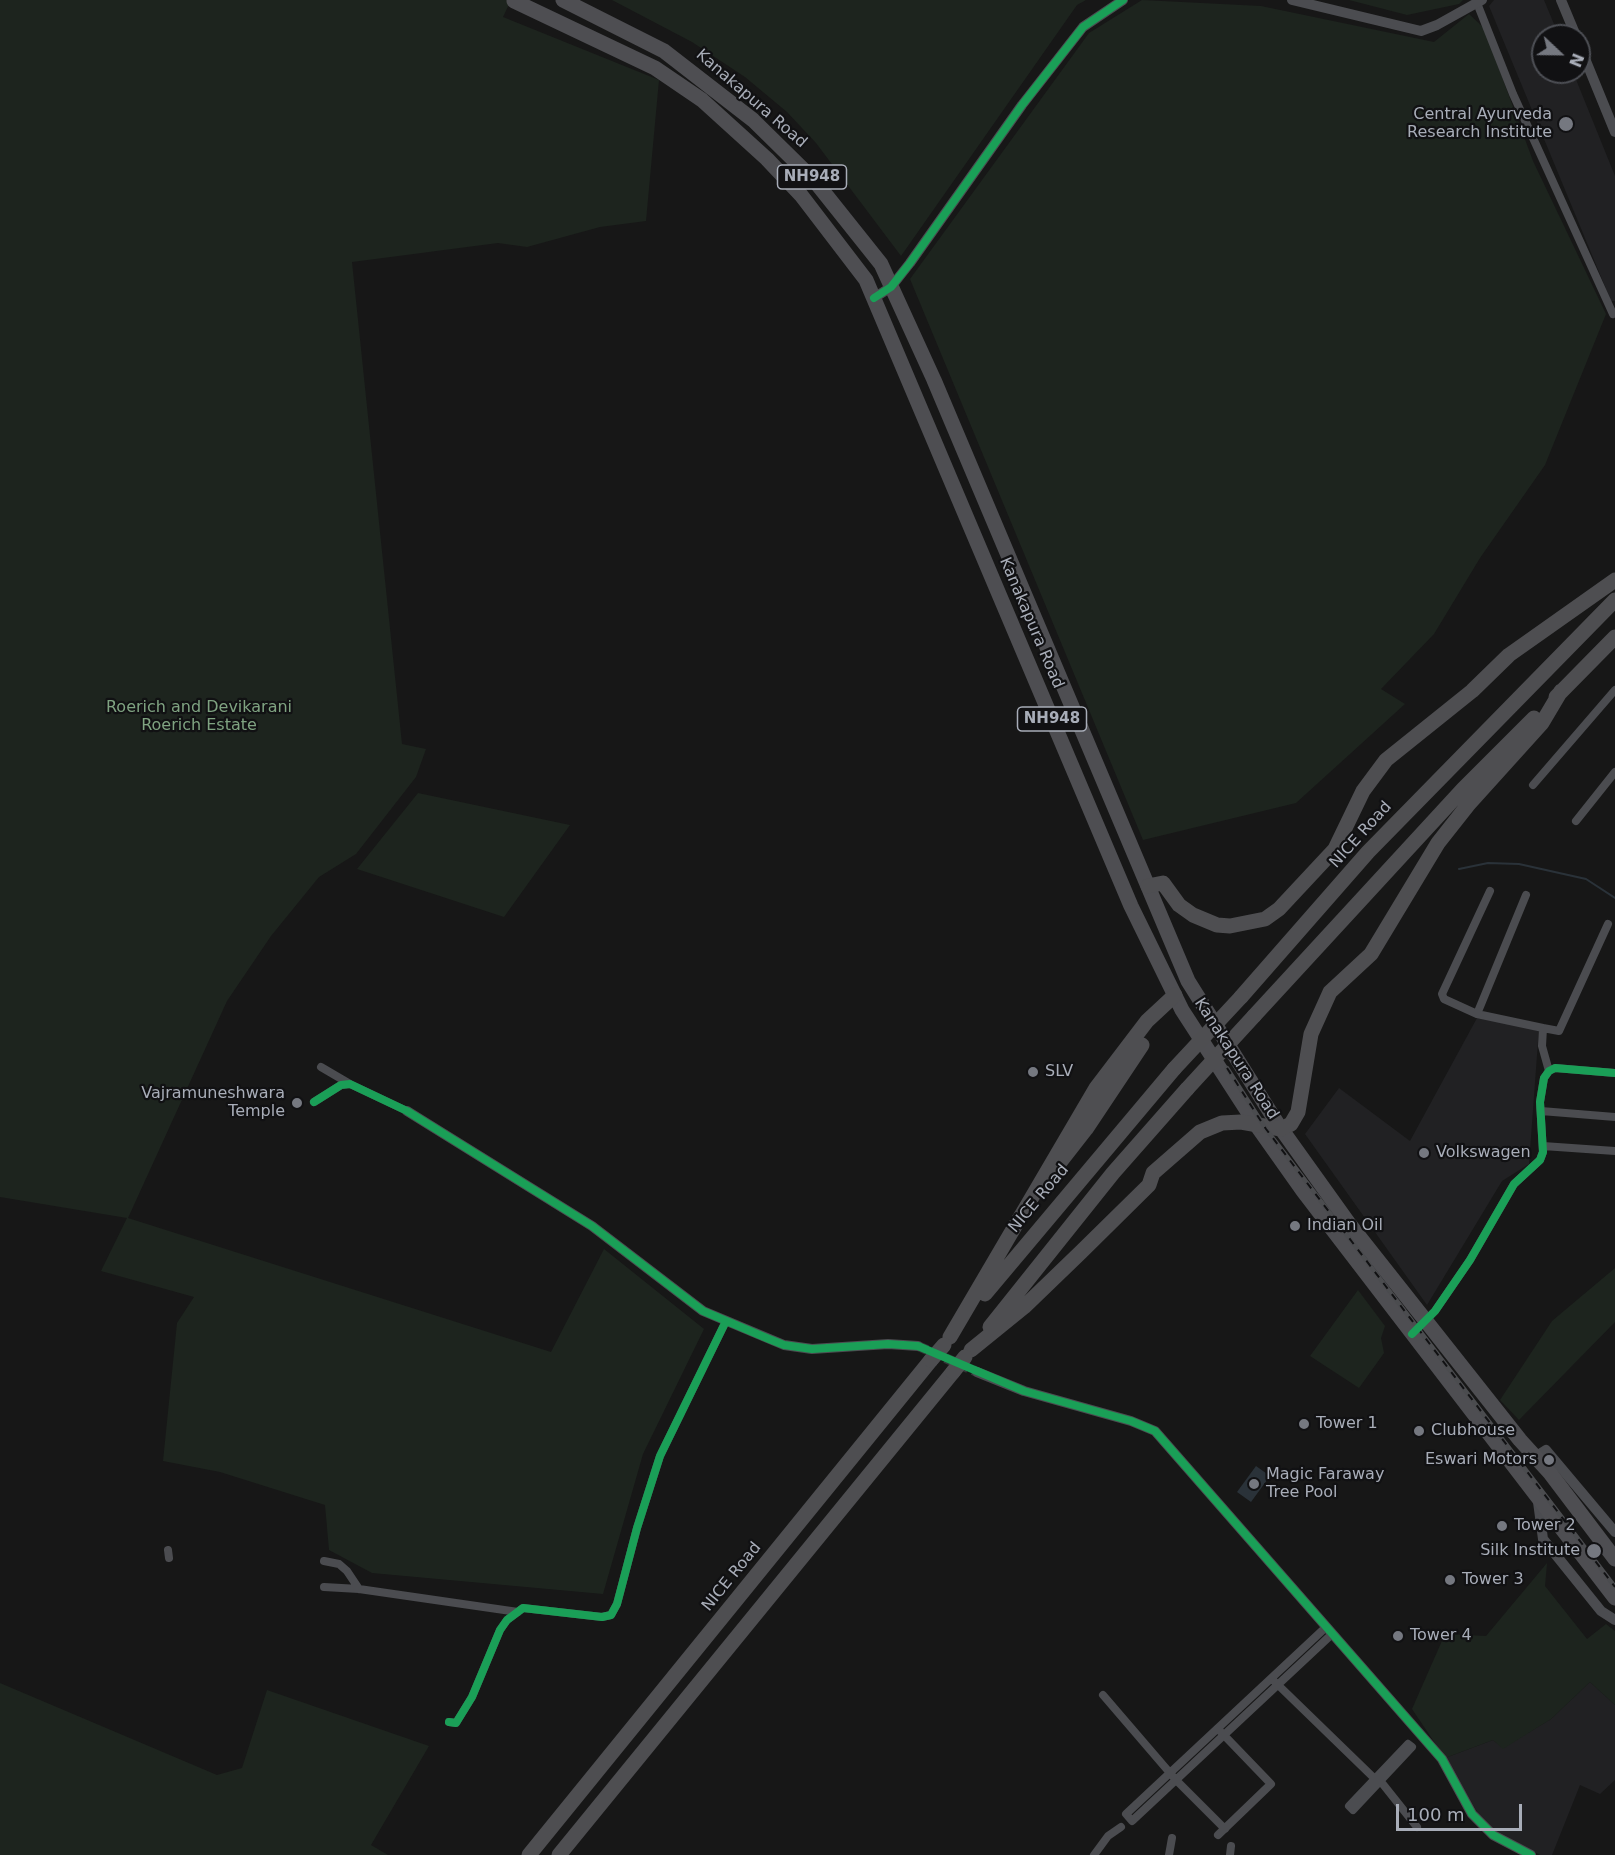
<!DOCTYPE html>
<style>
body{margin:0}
#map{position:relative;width:1615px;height:1855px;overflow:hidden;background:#171717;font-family:"DejaVu Sans",sans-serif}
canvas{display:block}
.north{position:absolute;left:1531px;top:24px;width:60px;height:60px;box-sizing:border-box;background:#111113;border:2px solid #4d4f55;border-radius:50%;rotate:112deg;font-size:16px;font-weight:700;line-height:24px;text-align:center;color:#a8adb8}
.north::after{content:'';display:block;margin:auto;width:21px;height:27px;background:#757880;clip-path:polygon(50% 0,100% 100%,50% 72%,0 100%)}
.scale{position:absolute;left:1396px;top:1804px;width:126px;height:27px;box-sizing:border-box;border:3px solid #a8adb8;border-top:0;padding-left:8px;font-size:18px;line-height:21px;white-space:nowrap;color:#a8adb8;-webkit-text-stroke:4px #111113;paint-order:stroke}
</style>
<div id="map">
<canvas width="1615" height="1855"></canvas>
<div class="north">N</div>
<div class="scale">100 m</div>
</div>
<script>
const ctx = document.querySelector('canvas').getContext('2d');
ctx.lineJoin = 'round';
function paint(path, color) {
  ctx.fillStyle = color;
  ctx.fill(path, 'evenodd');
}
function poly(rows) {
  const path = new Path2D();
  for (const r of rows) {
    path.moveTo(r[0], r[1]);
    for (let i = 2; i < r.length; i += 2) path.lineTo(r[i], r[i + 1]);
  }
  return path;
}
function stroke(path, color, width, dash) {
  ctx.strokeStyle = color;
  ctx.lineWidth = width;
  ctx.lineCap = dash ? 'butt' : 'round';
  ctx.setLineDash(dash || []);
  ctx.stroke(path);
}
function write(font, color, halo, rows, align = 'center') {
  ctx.font = font + ' "DejaVu Sans",sans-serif';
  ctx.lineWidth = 4.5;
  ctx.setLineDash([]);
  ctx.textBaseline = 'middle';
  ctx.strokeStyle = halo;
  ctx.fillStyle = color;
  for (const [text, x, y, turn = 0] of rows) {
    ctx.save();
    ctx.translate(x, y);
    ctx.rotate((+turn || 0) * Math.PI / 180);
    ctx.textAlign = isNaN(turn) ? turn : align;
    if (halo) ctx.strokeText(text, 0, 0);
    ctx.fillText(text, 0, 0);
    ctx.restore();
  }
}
const built = poly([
 [1494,0,1544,0,1559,36,1543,36,1543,72,1573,72,1615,176,1615,301,1611,301,1489,6],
 [1477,1018,1539,1028,1529,1164,1502,1181,1427,1305,1305,1134,1339,1088,1410,1141],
 [1590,1682,1615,1705,1615,1780,1600,1794,1580,1785,1552,1855,1540,1855,1491,1828,1479,1815,1445,1758,1493,1740,1503,1748,1551,1719]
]);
const green = poly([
 [0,0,511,0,503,17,659,80,646,221,600,227,527,247,498,243,352,262,402,744,426,749,416,777,356,854,319,877,271,936,227,1001,128,1218,551,1352,604,1249,704,1329,643,1454,603,1594,372,1573,329,1550,325,1505,220,1472,163,1461,177,1323,194,1297,101,1271,127,1218,0,1197],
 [612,0,1086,0,1077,5,901,256,816,143,787,112,745,77,692,42],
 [1142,0,1261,6,1434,42,1469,14,1484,28,1533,161,1606,314,1545,465,1480,558,1434,634,1381,689,1405,704,1296,803,1143,840,910,279,1089,33],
 [1349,0,1463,0,1459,4,1407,15],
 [418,793,570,825,504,917,357,869],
 [1615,1268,1615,1322,1519,1420,1500,1400,1552,1321],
 [1358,1290,1385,1326,1381,1338,1384,1353,1359,1388,1310,1356],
 [1547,1563,1545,1586,1587,1639,1606,1624,1615,1631,1615,1705,1590,1682,1551,1719,1503,1749,1493,1740,1445,1758,1412,1709,1445,1634,1486,1636],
 [0,1683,217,1775,242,1768,267,1690,429,1746,371,1845,388,1855,0,1855]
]);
const water = poly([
 [1256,1466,1270,1476,1251,1502,1237,1492]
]);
const stream = poly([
 [1459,869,1488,863,1519,864,1586,879,1615,898]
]);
const tertiaryTunnel = poly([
 [918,1346,977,1372]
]);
const minor = poly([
 [1477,3,1513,94,1613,314],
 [1533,785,1615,690],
 [1576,821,1615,772],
 [1490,891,1442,994,1444,999,1477,1014,1543,1028,1542,1046,1549,1071],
 [1477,1014,1526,895],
 [1543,1028,1559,1031,1608,924],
 [321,1067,350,1084],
 [314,1102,341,1085,350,1084,407,1111],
 [1541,1111,1615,1117],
 [1543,1146,1615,1151],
 [1412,1334,1435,1311,1470,1260,1514,1184,1540,1160,1543,1152,1540,1102,1544,1078,1549,1071,1555,1068,1615,1073],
 [168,1550,169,1558],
 [324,1561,339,1564,347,1571,359,1589],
 [324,1587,359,1589,518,1612],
 [1325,1628,1126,1814,1132,1821,1331,1635],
 [1274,1681,1375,1779],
 [1103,1695,1176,1780,1225,1829],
 [449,1722,456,1723,472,1697,500,1630,507,1620,523,1608,602,1617,611,1615,617,1604,637,1528,660,1456,726,1321],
 [1408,1744,1412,1747,1353,1810,1349,1806,1408,1744],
 [1378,1778,1417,1827],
 [1218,1835,1271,1784,1220,1731],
 [1094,1855,1108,1836,1121,1827],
 [1169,1855,1172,1838],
 [1230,1855,1231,1846]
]);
const tertiary = poly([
 [1292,0,1421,31,1437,25,1482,0],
 [1561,0,1576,36],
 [1579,44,1615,132],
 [874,298,891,287,910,263,1022,105,1083,27,1123,0],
 [407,1111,592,1226,703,1311,784,1345,812,1349,888,1344,918,1346],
 [977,1372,1024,1391,1131,1421,1155,1431,1442,1759,1472,1814,1493,1835,1531,1855],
 [1535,1457,1546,1450,1615,1532],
 [1538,1502,1543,1539,1601,1611,1615,1620]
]);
const trunk = poly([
 [563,0,664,51,753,120,814,180,881,264,934,380,1188,981,1277,1123,1350,1225,1520,1440,1550,1473,1615,1559],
 [514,1,655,68,702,100,767,159,801,195,866,280,1131,906,1182,1010,1257,1126,1303,1191,1615,1598]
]);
const motorway = poly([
 [1556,697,1615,637],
 [1148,886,1163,883,1179,905,1193,915,1217,925,1230,926,1265,919,1279,909,1335,849,1363,791,1386,760,1472,691,1509,655,1615,580],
 [1241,997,1368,852,1615,600],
 [1254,1016,1463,789,1534,718],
 [1054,1170,1086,1129,1142,1045],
 [985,1294,1174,1069],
 [990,1327,1113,1173,1187,1089],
 [950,1337,1096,1088,1147,1021,1175,995],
 [971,1350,1024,1307,1081,1252,1149,1185,1153,1173,1200,1132,1222,1123,1241,1122,1281,1129,1291,1124,1298,1112,1311,1034,1330,992,1371,954,1438,843,1468,805,1542,723,1561,691],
 [529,1855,931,1360],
 [559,1855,953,1372]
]);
const rail = poly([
 [1227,1068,1266,1129,1615,1587]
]);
const motorwayBridge = poly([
 [1174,1069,1241,997],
 [1187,1089,1254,1016],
 [931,1360,944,1345],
 [953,1372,965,1357]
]);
const cycleway = poly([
 [874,298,891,287,910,263,1022,105,1083,27,1123,0],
 [314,1102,341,1085,350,1084,407,1111,592,1226,703,1311,769,1339,784,1345,812,1349,888,1344,918,1346,1024,1391,1131,1421,1155,1431,1442,1759,1472,1814,1493,1835,1531,1855],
 [1412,1334,1435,1311,1470,1260,1514,1184,1540,1160,1543,1152,1540,1102,1544,1078,1549,1071,1555,1068,1615,1073],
 [449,1722,456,1723,472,1697,500,1630,507,1620,523,1608,602,1617,611,1615,617,1604,637,1528,660,1456,726,1321]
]);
const markers = [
 [1566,124,8,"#757880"],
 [1033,1072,6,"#757880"],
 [297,1103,6,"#757880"],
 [1424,1153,6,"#757880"],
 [1295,1226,6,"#757880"],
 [1304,1424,6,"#757880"],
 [1419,1431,6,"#757880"],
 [1549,1460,6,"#757880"],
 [1254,1484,6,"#757880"],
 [1502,1526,6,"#757880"],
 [1594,1551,8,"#757880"],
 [1450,1580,6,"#757880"],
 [1398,1636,6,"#757880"]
];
const shields = [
 [812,177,69],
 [1052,719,69]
];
const shieldNames = [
 ["NH948",812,177],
 ["NH948",1052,719]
];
const streetNames = [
 ["Kanakapura Road",751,99,41],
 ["Kanakapura Road",1031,623,67],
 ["NICE Road",1361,835,-48],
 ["Kanakapura Road",1236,1059,57],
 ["NICE Road",1039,1199,-50],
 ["NICE Road",732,1577,-51]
];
const poiNames = [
 ["Central Ayurveda",1552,115,"right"],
 ["Research Institute",1552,133,"right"],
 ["SLV",1045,1072],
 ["Vajramuneshwara",285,1094,"right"],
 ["Temple",285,1112,"right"],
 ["Volkswagen",1436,1153],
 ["Indian Oil",1307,1226],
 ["Tower 1",1316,1424],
 ["Clubhouse",1431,1431],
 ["Eswari Motors",1537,1460,"right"],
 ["Magic Faraway",1266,1475],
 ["Tree Pool",1266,1493],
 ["Tower 2",1514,1526],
 ["Silk Institute",1580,1551,"right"],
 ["Tower 3",1462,1580],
 ["Tower 4",1410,1636]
];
const parkNames = [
 ["Roerich and Devikarani",199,708],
 ["Roerich Estate",199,726]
];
paint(built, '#212123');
paint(green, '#1d241e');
paint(water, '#2a3239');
stroke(stream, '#2a3239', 2);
stroke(tertiaryTunnel, '#343537', 10, [10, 5]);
stroke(minor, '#4b4c50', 8);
stroke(tertiary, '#4b4c50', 10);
stroke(trunk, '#4e4e52', 15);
stroke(motorway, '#4e4e51', 15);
stroke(rail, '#4b4c4f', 4.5);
stroke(rail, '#111113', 2, [7]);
stroke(motorwayBridge, '#4e4e51', 15);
stroke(cycleway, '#1a9f57', 8);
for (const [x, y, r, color] of markers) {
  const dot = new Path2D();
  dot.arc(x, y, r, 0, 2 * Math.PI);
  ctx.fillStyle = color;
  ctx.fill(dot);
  stroke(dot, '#111113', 2);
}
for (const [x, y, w] of shields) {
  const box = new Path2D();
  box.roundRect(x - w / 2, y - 12, w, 24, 4.5);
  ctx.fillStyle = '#111113';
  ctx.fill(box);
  stroke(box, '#a8adb8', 1.5);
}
write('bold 15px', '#a8adb8', null, shieldNames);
write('16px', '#a8adb8', '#111113', streetNames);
write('16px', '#a8adb8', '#111113', poiNames, 'left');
write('16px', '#7fa381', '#111113', parkNames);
</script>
